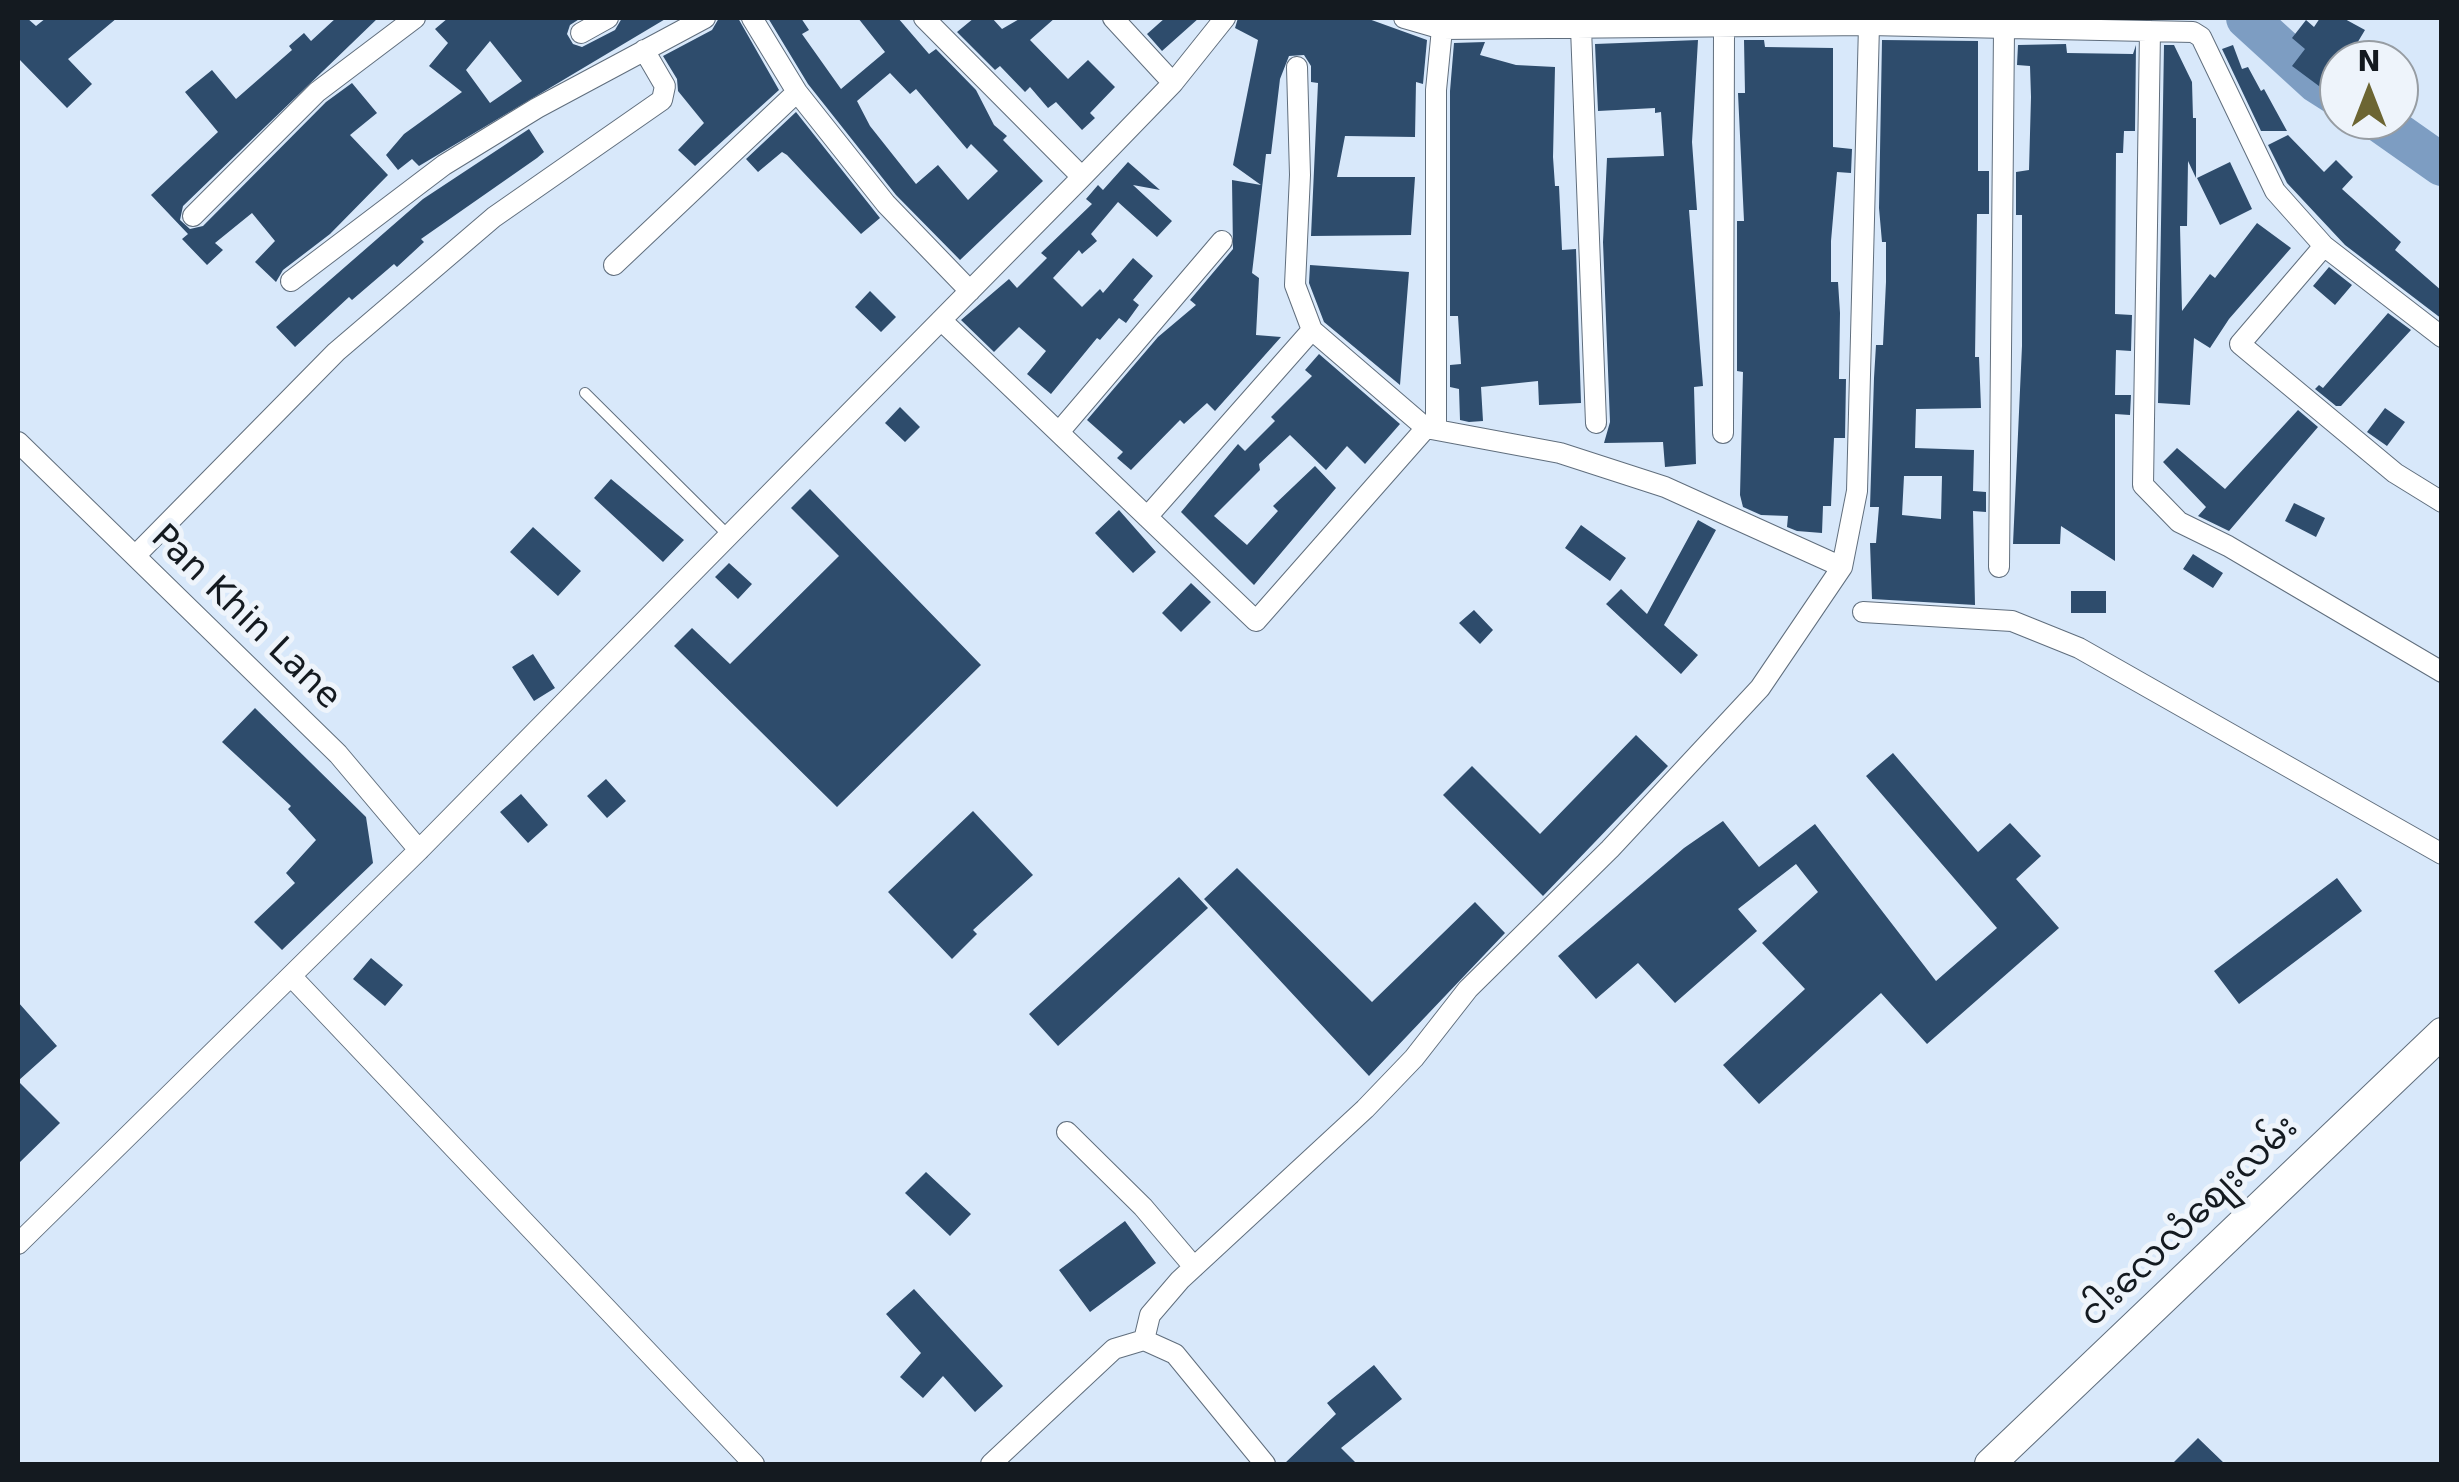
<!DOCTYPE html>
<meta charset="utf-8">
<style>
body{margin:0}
#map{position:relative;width:2459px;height:1482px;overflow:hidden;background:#d8e8fa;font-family:"DejaVu Sans",sans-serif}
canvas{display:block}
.frame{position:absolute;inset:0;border:20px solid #141a20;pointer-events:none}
.north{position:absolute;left:2319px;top:40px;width:100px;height:100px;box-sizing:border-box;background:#eef4fb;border:2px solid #979da3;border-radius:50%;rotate:0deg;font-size:28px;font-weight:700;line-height:40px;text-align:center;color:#141a20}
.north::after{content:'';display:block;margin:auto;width:35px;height:45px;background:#6c6532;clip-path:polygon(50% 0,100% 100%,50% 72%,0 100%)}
</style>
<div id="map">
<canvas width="2459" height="1482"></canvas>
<div class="frame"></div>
<div class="north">N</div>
</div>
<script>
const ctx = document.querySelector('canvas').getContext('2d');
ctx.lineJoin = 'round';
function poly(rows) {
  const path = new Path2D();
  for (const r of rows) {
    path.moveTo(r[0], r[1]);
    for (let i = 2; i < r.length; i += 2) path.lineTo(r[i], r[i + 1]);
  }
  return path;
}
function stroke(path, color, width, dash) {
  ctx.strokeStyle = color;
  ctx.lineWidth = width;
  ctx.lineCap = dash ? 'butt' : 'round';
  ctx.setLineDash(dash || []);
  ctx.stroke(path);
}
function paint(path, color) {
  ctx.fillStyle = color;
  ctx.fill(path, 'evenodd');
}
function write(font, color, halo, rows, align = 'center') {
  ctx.font = font + ' "DejaVu Sans","Noto Sans Myanmar",sans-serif';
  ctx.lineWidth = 10;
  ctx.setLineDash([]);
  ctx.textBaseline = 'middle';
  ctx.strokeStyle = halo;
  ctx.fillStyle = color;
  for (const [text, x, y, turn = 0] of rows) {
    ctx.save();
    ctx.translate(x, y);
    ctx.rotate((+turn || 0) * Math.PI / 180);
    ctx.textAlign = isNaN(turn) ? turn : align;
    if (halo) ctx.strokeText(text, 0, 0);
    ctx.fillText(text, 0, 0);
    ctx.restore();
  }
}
const river = poly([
 [2247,18,2317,82,2339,96],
 [2378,120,2442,165]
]);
const building = poly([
 [18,18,27,18,36,26,46,18,117,18,68,59,92,84,67,108,18,58],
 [336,18,378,18,183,206,180,220,190,229,203,226,326,102,352,83,377,113,350,135,388,175,330,234,283,270,276,282,255,262,275,241,252,213,215,243,223,250,207,265,182,239,188,234,151,195,218,132,185,92,212,70,236,99,292,50,289,46,304,33,311,41],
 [448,18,581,18,570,25,567,34,573,44,582,47,615,30,622,18,667,18,419,166,412,159,398,170,386,155,404,134,462,92,429,66,448,43,435,29],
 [490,41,522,81,490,103,466,70],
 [719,18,738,18,779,90,695,166,678,150,704,123,678,91,677,79,663,56,712,30],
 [768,18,801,18,809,30,802,34,841,89,885,52,858,18,898,18,929,54,936,49,976,90,994,125,1007,136,1003,140,1043,181,960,260,896,195,808,84],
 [890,73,910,94,916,89,967,149,971,144,998,171,968,200,938,165,916,184,870,126,857,101],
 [974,18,992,18,1002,29,1021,18,1055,18,1030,40,1068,79,1088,60,1115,87,1090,113,1095,118,1082,130,1056,102,1048,108,1030,87,1025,92,1000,66,995,70,957,32],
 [1165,18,1199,18,1162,51,1147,34],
 [1238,18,1366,18,1427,40,1423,84,1416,82,1415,137,1345,136,1337,177,1415,177,1411,235,1311,236,1318,83,1311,82,1311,66,1304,55,1289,56,1280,79,1271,154,1266,154,1252,273,1259,278,1256,335,1281,337,1215,411,1207,403,1184,424,1180,420,1131,470,1117,458,1123,452,1087,420,1158,337,1196,305,1190,300,1233,249,1232,180,1261,185,1233,165,1258,40,1235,28],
 [2320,18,2343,18,2365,30,2347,60,2339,60,2339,76,2327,92,2292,66,2305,49,2292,38,2306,20,2314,27],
 [1698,40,1692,142,1697,210,1689,210,1703,386,1694,387,1696,464,1665,467,1663,442,1604,443,1610,422,1603,242,1607,158,1664,156,1661,112,1655,113,1655,108,1598,111,1595,44],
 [1744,40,1764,40,1765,47,1833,48,1833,147,1852,149,1851,173,1837,172,1831,241,1831,282,1838,282,1840,313,1839,379,1846,379,1845,438,1834,438,1831,506,1823,506,1822,533,1797,531,1787,527,1788,516,1761,515,1743,507,1740,495,1743,372,1737,371,1737,221,1744,221,1738,93,1745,93],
 [1882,40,1978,41,1978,171,1989,171,1989,214,1977,214,1975,357,1979,357,1981,408,1916,409,1915,448,1974,450,1973,491,1986,492,1986,512,1973,511,1975,605,1872,599,1870,543,1876,543,1879,507,1870,507,1874,378,1876,345,1883,345,1886,282,1886,242,1882,242,1879,208],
 [1904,476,1942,476,1941,519,1902,515],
 [1485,42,1480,55,1516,65,1555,67,1553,157,1555,186,1559,186,1562,250,1576,249,1581,403,1539,405,1538,381,1481,387,1483,421,1469,422,1460,420,1459,389,1450,387,1450,365,1461,364,1458,316,1450,316,1450,91,1454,43],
 [2066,44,2067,53,2133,54,2136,45,2135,131,2124,131,2123,153,2116,153,2115,314,2132,315,2131,351,2116,350,2115,395,2131,395,2130,415,2115,414,2115,561,2061,526,2060,544,2013,544,2022,346,2022,215,2016,215,2016,172,2029,170,2031,97,2030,66,2017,65,2018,45],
 [2164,45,2174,45,2192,82,2193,118,2196,118,2196,178,2188,161,2187,226,2180,226,2182,311,2210,274,2215,278,2257,223,2291,248,2229,319,2210,348,2194,338,2190,405,2158,403],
 [2233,45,2242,69,2248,67,2261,91,2264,89,2287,131,2261,131,2222,49],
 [796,112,880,218,861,234,787,155,782,152,758,172,746,159],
 [529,129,544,152,537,158,421,239,424,242,397,267,394,264,352,300,349,297,295,347,276,327,423,199],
 [2288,135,2324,172,2336,160,2353,177,2342,189,2401,242,2395,250,2442,291,2442,319,2345,245,2287,183,2268,145],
 [1128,162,1160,190,1133,185,1172,221,1157,237,1118,202,1091,234,1097,241,1082,254,1079,250,1053,278,1082,307,1100,289,1103,293,1133,258,1153,276,1133,300,1139,305,1126,323,1119,318,1100,340,1097,338,1051,394,1027,374,1046,351,1019,327,994,352,961,320,1009,279,1017,288,1047,258,1041,253,1092,204,1086,199,1098,185,1103,190],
 [2230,162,2252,209,2220,225,2197,178],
 [1310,265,1409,272,1400,385,1324,322,1309,283],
 [2329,267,2352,285,2335,305,2313,286],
 [870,291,896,317,881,332,855,307],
 [2388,313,2411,330,2341,406,2336,406,2315,389,2319,385,2323,388],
 [1319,354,1400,424,1365,464,1347,446,1326,470,1290,435,1259,464,1260,470,1214,516,1247,545,1278,511,1273,506,1315,466,1336,488,1254,585,1181,512,1238,444,1245,451,1275,421,1271,417,1312,376,1305,370],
 [900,407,920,427,905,442,885,423],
 [2385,408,2405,422,2387,446,2367,432],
 [2298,410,2318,427,2229,531,2198,516,2206,507,2163,462,2177,448,2225,489],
 [611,479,684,540,663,562,594,498],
 [810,489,981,665,837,807,674,646,692,628,730,664,839,556,791,508],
 [2294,503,2325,518,2316,537,2285,521],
 [1119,510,1156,552,1133,573,1095,533],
 [1698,520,1716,530,1664,625,1698,655,1681,674,1606,604,1621,589,1647,614],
 [1581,525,1626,558,1610,581,1565,548],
 [533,527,581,571,558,596,510,552],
 [2193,554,2223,573,2213,588,2183,569],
 [729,563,752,584,738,599,715,577],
 [1191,583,1211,602,1181,632,1162,613],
 [2071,591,2106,591,2106,613,2071,613],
 [1474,610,1493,630,1480,644,1459,623],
 [533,654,555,688,534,701,512,667],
 [255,708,366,817,373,863,282,950,254,922,295,883,286,873,316,840,288,809,291,806,222,742],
 [1636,735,1668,766,1543,896,1443,795,1472,766,1540,834],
 [1893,753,1978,852,2010,823,2041,856,2016,879,2059,928,1927,1044,1881,993,1759,1104,1723,1065,1805,989,1762,943,1818,892,1796,864,1738,909,1757,931,1675,1003,1638,963,1596,999,1558,956,1684,848,1723,821,1759,867,1815,824,1936,981,1997,928,1866,776],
 [606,779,626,801,607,818,587,796],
 [521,794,548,825,528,843,500,812],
 [973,811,1033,875,973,930,977,934,952,959,888,892],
 [1237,868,1372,1002,1475,902,1505,933,1369,1076,1204,899],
 [1179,877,1208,908,1058,1046,1029,1014],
 [2337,878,2362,911,2239,1004,2214,971],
 [371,958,403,985,385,1006,353,979],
 [18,1002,57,1046,18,1081,60,1123,18,1164],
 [926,1172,971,1214,950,1236,905,1193],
 [1125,1221,1156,1263,1090,1312,1059,1270],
 [914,1289,1003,1386,975,1412,943,1376,923,1398,900,1377,921,1353,886,1314],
 [1374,1365,1402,1399,1341,1448,1357,1464,1284,1464,1336,1414,1327,1403],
 [2198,1438,2225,1464,2172,1464]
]);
const lane = poly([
 [585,393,729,536]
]);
const street = poly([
 [752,18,797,92,886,204,970,291],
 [924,18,1082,177],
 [1113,18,1173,83],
 [1404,18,1442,29,1869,25,2193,32,2201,37,2275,191,2324,246,2442,337],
 [1581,28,1596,423],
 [2150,31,2143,485,2179,522,2228,546,2442,672],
 [581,33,608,18],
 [1297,67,1300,175,1295,285,1312,330,1426,428,1560,453,1665,487,1842,567],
 [193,216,317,92,415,18],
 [2324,246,2240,344,2395,473,2442,502],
 [614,265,797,92],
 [291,281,444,165,537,108,705,18],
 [941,320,1256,621,1426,428],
 [1436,427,1436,90,1442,29],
 [1059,432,1222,241],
 [1723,433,1724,27],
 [18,442,338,754,419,850],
 [1147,517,1312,330],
 [135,556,336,352,494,217,662,100,665,86,644,50],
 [1999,567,2004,30],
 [1863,612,2012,621,2079,648,2442,854],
 [291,976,754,1464],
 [1067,1132,1143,1207,1194,1267],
 [18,1244,419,850,1082,177,1173,83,1225,18],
 [1144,1340,1150,1315,1180,1280,1365,1109,1414,1058,1468,989,1610,849,1760,688,1842,567,1857,491,1869,25],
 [991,1464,1114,1349,1144,1340,1175,1354,1265,1464]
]);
const secondary = poly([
 [1990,1464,2442,1033]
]);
const streetNames = [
 ["Pan Khin Lane",245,618,44],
 ["ငါးလေလံစျေးလမ်း",2190,1222,-44]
];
stroke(river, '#7d9dc2', 42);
paint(building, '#2e4c6c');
stroke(lane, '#606e7d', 12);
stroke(street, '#606e7d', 22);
stroke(secondary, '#606e7d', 32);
stroke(lane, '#fff', 10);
stroke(street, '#fff', 20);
stroke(secondary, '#fff', 30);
write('35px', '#141a20', '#eef4fb', streetNames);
</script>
